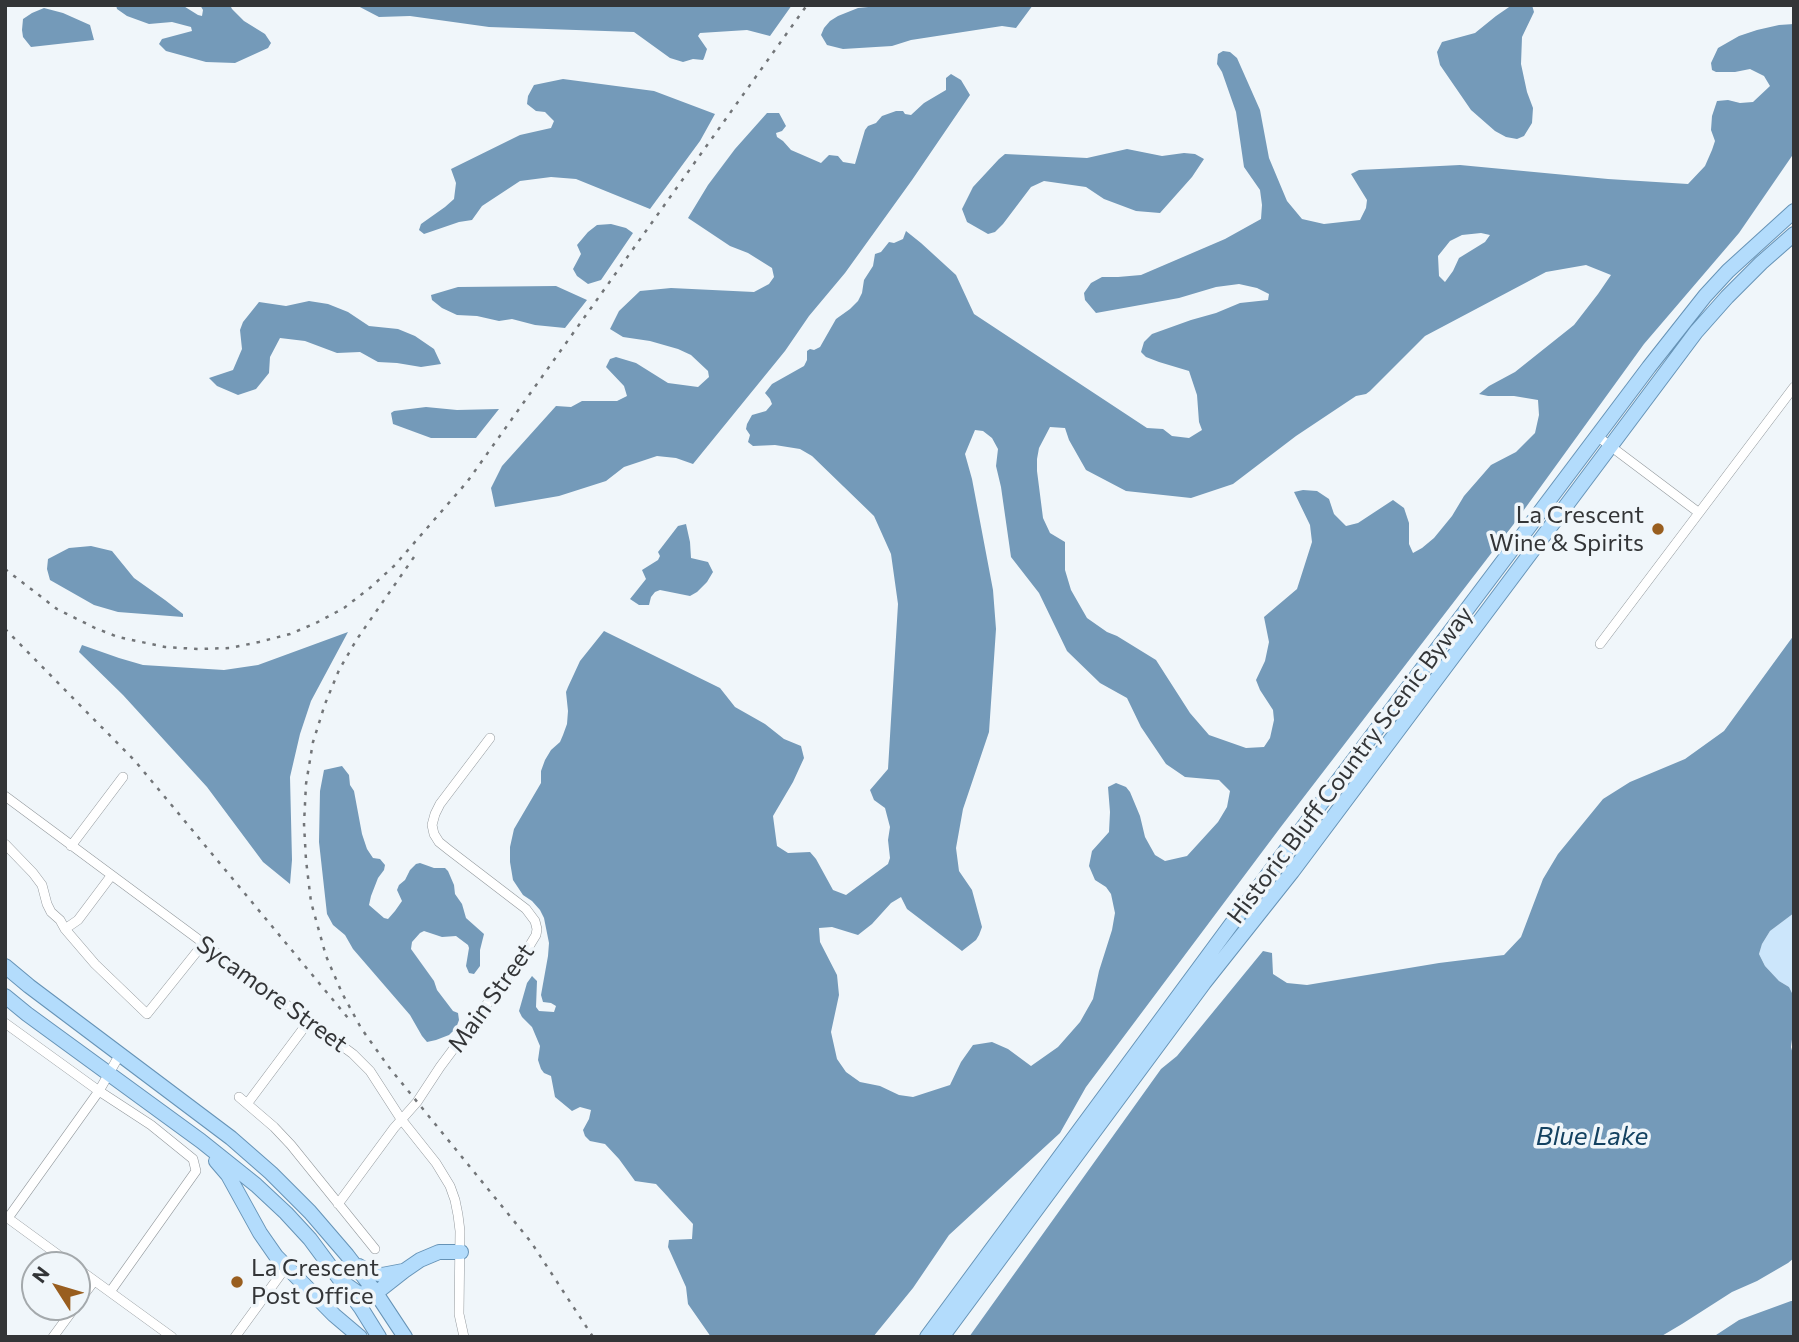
<!DOCTYPE html>
<style>
body{margin:0}
#map{position:relative;width:1799px;height:1342px;overflow:hidden;background:#f0f6fa;font-family:Commissioner,sans-serif}
canvas{display:block}
.frame{position:absolute;inset:0;border:7px solid #333537;pointer-events:none}
.north{position:absolute;left:21px;top:1251px;width:70px;height:70px;box-sizing:border-box;background:#f0f6fa;border:2px solid #a4a9ac;border-radius:50%;rotate:307deg;font-size:19px;font-weight:700;line-height:28px;text-align:center;color:#333537}
.north::after{content:'';display:block;margin:auto;width:24px;height:32px;background:#995e1f;clip-path:polygon(50% 0,100% 100%,50% 72%,0 100%)}
</style>
<div id="map">
<canvas width="1799" height="1342"></canvas>
<div class="frame"></div>
<div class="north">N</div>
</div>
<script>
const ctx = document.querySelector('canvas').getContext('2d');
ctx.lineJoin = 'round';
function paint(path, color) {
  ctx.fillStyle = color;
  ctx.fill(path, 'evenodd');
}
function poly(rows) {
  const path = new Path2D();
  for (const r of rows) {
    path.moveTo(r[0], r[1]);
    for (let i = 2; i < r.length; i += 2) path.lineTo(r[i], r[i + 1]);
  }
  return path;
}
function stroke(path, color, width, dash) {
  ctx.strokeStyle = color;
  ctx.lineWidth = width;
  ctx.lineCap = dash ? 'butt' : 'round';
  ctx.setLineDash(dash || []);
  ctx.stroke(path);
}
function write(font, color, halo, rows, align = 'center') {
  ctx.font = font + ' Commissioner,sans-serif';
  ctx.lineWidth = 7;
  ctx.setLineDash([]);
  ctx.textBaseline = 'middle';
  ctx.strokeStyle = halo;
  ctx.fillStyle = color;
  for (const [text, x, y, turn = 0] of rows) {
    ctx.save();
    ctx.translate(x, y);
    ctx.rotate((+turn || 0) * Math.PI / 180);
    ctx.textAlign = isNaN(turn) ? turn : align;
    if (halo) ctx.strokeText(text, 0, 0);
    ctx.fillText(text, 0, 0);
    ctx.restore();
  }
}
const green = poly([
 [1794,913,1794,997,1789,987,1779,981,1765,966,1759,954,1762,944,1770,931]
]);
const water = poly([
 [116,5,182,5,198,15,202,16,203,10,200,5,230,5,232,9,244,21,265,34,271,43,268,48,235,63,206,62,166,51,159,44,162,39,192,31,191,27,172,22,149,24,127,16,117,9],
 [356,5,792,5,770,36,747,30,700,33,698,36,707,49,704,58,703,60,693,59,683,62,670,58,634,32,489,27,410,16,379,17],
 [889,5,1033,5,1016,28,1002,26,911,40,892,46,843,49,827,45,821,35,824,28,830,21,838,16,858,8],
 [1512,5,1532,5,1534,12,1522,37,1521,64,1527,92,1533,108,1532,123,1524,136,1517,139,1506,137,1495,131,1471,110,1440,65,1437,52,1442,42,1475,33,1496,16],
 [44,8,63,13,90,25,94,40,31,47,23,37,22,30,23,19,32,13],
 [1794,24,1794,153,1739,233,1644,344,1513,525,1280,828,1086,1087,1060,1133,949,1235,913,1288,873,1337,711,1337,688,1304,686,1287,668,1247,669,1240,692,1239,693,1224,656,1184,635,1181,619,1159,605,1144,590,1141,585,1136,583,1130,589,1119,591,1110,580,1107,572,1111,555,1097,551,1076,544,1073,541,1069,538,1060,540,1046,532,1027,522,1017,519,1011,527,983,532,976,537,981,536,1007,539,1011,554,1012,556,1006,551,1003,543,1002,541,995,548,956,549,943,544,918,540,910,532,901,523,895,513,880,510,862,510,847,514,829,541,783,541,771,545,760,551,750,560,742,563,735,567,724,568,711,566,692,568,687,580,661,604,631,720,688,735,707,765,724,784,739,801,746,804,758,793,782,773,816,777,846,788,853,810,852,816,859,833,890,846,895,888,864,890,858,888,840,890,827,885,808,874,800,870,790,888,769,898,604,891,554,874,516,812,456,800,449,775,445,753,446,748,442,750,435,746,429,747,424,752,415,766,411,772,404,770,399,765,393,772,384,804,366,807,360,807,351,810,349,814,350,820,347,836,319,850,309,858,301,862,293,864,280,873,266,875,254,881,252,889,242,894,243,903,239,906,231,921,243,956,275,974,314,1147,428,1163,429,1172,436,1189,438,1202,430,1199,422,1197,395,1189,371,1159,362,1146,357,1141,352,1144,342,1152,334,1191,320,1216,313,1240,303,1268,300,1269,294,1257,288,1239,284,1216,287,1179,298,1096,313,1085,300,1084,293,1091,283,1102,277,1118,277,1141,275,1225,239,1261,219,1262,205,1260,190,1244,167,1236,112,1222,72,1217,64,1218,54,1223,51,1230,52,1237,58,1260,110,1269,158,1287,201,1302,219,1324,224,1360,220,1366,208,1367,200,1351,174,1359,170,1460,165,1608,179,1688,184,1705,166,1712,150,1715,141,1711,130,1712,116,1717,101,1728,100,1740,103,1753,102,1770,86,1764,76,1750,69,1735,72,1716,72,1712,70,1711,63,1718,48,1739,36,1757,30,1779,25],
 [1481,233,1490,235,1485,242,1459,258,1453,271,1445,282,1439,276,1438,256,1450,241,1462,235],
 [1586,265,1611,275,1598,294,1574,325,1515,372,1489,386,1479,394,1488,396,1514,396,1538,400,1539,415,1535,433,1516,452,1491,465,1464,496,1452,516,1434,538,1422,548,1413,553,1409,544,1409,523,1404,508,1393,500,1358,523,1346,526,1334,514,1329,499,1317,491,1303,490,1294,492,1310,525,1312,542,1297,589,1264,617,1269,642,1265,661,1256,680,1260,690,1273,710,1274,720,1270,738,1264,747,1246,748,1209,735,1190,713,1156,660,1117,636,1107,632,1087,618,1071,590,1065,570,1065,542,1050,533,1043,518,1037,471,1037,459,1039,448,1050,427,1065,428,1069,440,1086,470,1126,491,1191,498,1233,484,1296,436,1356,396,1366,394,1370,391,1425,336,1546,272],
 [975,430,983,431,992,438,998,449,996,466,1001,487,1011,557,1039,593,1067,651,1100,683,1127,698,1141,727,1166,764,1185,777,1219,780,1230,791,1227,807,1218,822,1187,856,1165,861,1155,855,1145,837,1140,816,1130,792,1126,787,1116,783,1108,787,1110,812,1109,832,1092,851,1089,866,1095,880,1106,887,1111,894,1115,913,1112,930,1099,971,1093,999,1080,1022,1058,1047,1031,1066,1008,1049,992,1042,973,1045,961,1062,950,1085,913,1097,899,1095,880,1086,860,1082,846,1072,837,1059,831,1032,839,995,837,975,820,942,819,928,832,927,858,935,872,924,891,903,901,897,907,909,962,951,976,940,979,935,982,927,972,890,959,871,956,848,963,809,989,732,996,629,993,590,972,479,965,454],
 [951,74,961,80,970,95,912,180,845,273,809,316,785,351,693,464,676,458,657,456,624,467,606,481,559,496,495,507,491,488,502,466,556,406,571,407,582,401,617,401,627,396,624,386,606,367,610,359,616,357,636,363,668,383,698,387,709,377,708,371,691,355,678,349,650,341,623,337,610,329,619,311,640,291,671,288,754,292,769,284,774,277,772,268,748,253,730,246,688,218,708,185,735,149,767,113,779,113,786,126,782,131,776,133,777,137,783,141,791,150,821,163,829,155,838,156,843,162,855,164,865,130,868,126,876,123,882,116,896,111,903,111,905,114,911,115,924,103,946,90,946,78],
 [563,79,654,91,715,114,700,141,650,209,576,179,551,177,520,181,482,206,472,220,459,222,424,234,419,230,421,224,445,207,454,199,456,183,451,169,520,135,551,128,554,121,545,112,536,111,527,104,528,96,534,85],
 [1127,149,1162,156,1184,153,1195,154,1204,159,1192,177,1160,213,1136,211,1104,199,1086,187,1044,181,1031,187,1003,224,995,232,988,234,967,222,962,209,973,187,999,159,1005,154,1087,158],
 [611,224,626,228,633,233,601,280,588,284,577,276,573,269,581,254,577,245,588,232,597,225],
 [556,286,587,300,565,328,535,325,512,319,499,321,477,316,457,315,442,308,432,300,431,295,458,287],
 [309,301,328,304,348,312,369,326,398,329,415,336,434,349,441,364,421,367,397,363,378,362,360,352,337,353,305,341,280,338,270,357,269,373,256,389,238,395,217,386,209,378,233,370,242,349,240,330,243,322,259,302,286,306],
 [426,407,457,410,499,409,476,438,431,438,393,424,391,413,394,411],
 [686,524,690,542,691,558,708,562,713,572,707,582,697,592,690,596,660,590,655,592,651,597,649,605,639,605,630,599,646,579,642,570,658,560,660,556,658,552,678,526],
 [91,546,112,551,134,578,165,600,183,614,183,617,118,612,94,605,50,580,47,569,48,559,69,548],
 [348,632,311,701,300,734,290,777,292,860,290,884,263,862,207,787,123,695,79,652,82,645,119,658,143,665,224,670,258,665],
 [1794,635,1794,913,1770,931,1762,944,1759,954,1765,966,1779,981,1789,987,1794,997,1794,1024,1791,1047,1794,1058,1794,1258,1788,1263,1757,1281,1732,1292,1682,1324,1660,1337,969,1337,1161,1069,1177,1056,1263,951,1272,953,1273,974,1287,983,1307,985,1439,963,1504,955,1521,937,1543,879,1558,854,1603,799,1630,782,1685,759,1724,731],
 [342,766,349,775,350,785,354,791,362,834,367,849,373,858,380,859,385,865,384,870,378,878,371,896,369,905,384,918,388,919,395,911,402,901,397,890,399,885,405,880,410,870,416,864,420,863,434,868,445,868,448,871,454,885,455,894,462,904,466,918,484,934,480,950,480,966,474,974,469,973,466,966,469,948,468,945,456,936,442,937,424,931,420,933,412,942,411,949,434,981,437,990,453,1011,458,1013,459,1020,456,1028,449,1035,436,1040,427,1042,422,1036,410,1015,353,949,345,935,333,925,327,914,319,842,320,791,324,770],
 [1791,1301,1794,1301,1794,1337,1713,1337,1739,1320]
]);
const minor = poly([
 [1597,436,1698,512],
 [1600,644,1794,387],
 [5,796,353,1054,370,1071,401,1119,436,1163,450,1186,455,1200,458,1215,460,1231,459,1314,464,1337],
 [5,844,33,873,42,885,47,904,51,912,60,920,65,929,95,964,147,1014,203,944],
 [71,846,123,777],
 [65,929,78,920,111,876],
 [5,1023,99,1091,151,1125,193,1159,196,1171,110,1292],
 [239,1097,274,1127,291,1145,375,1249],
 [247,1104,309,1021],
 [338,1204,394,1128,417,1102,440,1067,525,953,536,935,537,929,535,921,526,909,449,850,439,842,434,834,432,825,435,814,440,804,490,738],
 [5,1216,72,1265],
 [8,1218,99,1091,120,1054],
 [77,1268,172,1337],
 [77,1304,94,1281],
 [53,1337,75,1307],
 [235,1337,286,1267]
]);
const primary = poly([
 [5,966,29,986,231,1138,271,1173,310,1212,347,1255,376,1293,405,1337],
 [5,996,27,1014,201,1141,256,1185,286,1213,310,1239,361,1308,379,1337],
 [216,1161,228,1175,260,1233,276,1256,334,1315,360,1337],
 [359,1266,369,1272,382,1275,403,1271],
 [348,1286,358,1293,371,1294,376,1293,404,1271,420,1260,439,1252,461,1252],
 [927,1337,1286,850,1649,367,1705,296,1728,271,1794,211],
 [942,1337,1204,983,1292,872,1696,332,1727,297,1761,263,1794,234]
]);
const rail = poly([
 [414,557,357,639,339,670,325,704,313,742,306,784,304,824,306,860,311,902,326,956,342,993,361,1028,388,1066,531,1242,593,1337],
 [5,569,57,609,95,628,118,637,165,647,198,649,230,648,259,642,290,634,316,623,344,608,371,587,395,565,467,482,807,5],
 [5,629,135,761,348,1018]
]);
const markers = [
 [1658,529,7,"#995e1f"],
 [237,1282,7,"#995e1f"]
];
const poiNames = [
 ["La Crescent",1644,515],
 ["Wine & Spirits",1644,543],
 ["La Crescent",251,1268,"left"],
 ["Post Office",251,1296,"left"]
];
const streetNames = [
 ["Historic Bluff Country Scenic Byway",1350,765,-53],
 ["Sycamore Street",272,994,36],
 ["Main Street",491,998,-54]
];
const waterNames = [
 ["Blue Lake",1592,1136]
];
paint(green, '#cce6fb');
paint(water, '#749ab9');
stroke(minor, '#92989c', 10);
stroke(primary, '#6693b6', 16);
stroke(minor, '#fff', 9);
stroke(primary, '#b3dcfc', 14);
stroke(rail, '#727578', 2.5, [3.5, 7]);
for (const [x, y, r, color] of markers) {
  const dot = new Path2D();
  dot.arc(x, y, r, 0, 2 * Math.PI);
  ctx.fillStyle = color;
  ctx.fill(dot);
  stroke(dot, '#f0f6fa', 2.5);
}
write('24px', '#333537', '#f0f6fa', poiNames, 'right');
write('24px', '#333537', '#f0f6fa', streetNames);
write('italic 26px', '#144261', '#f0f6fa', waterNames);
</script>
